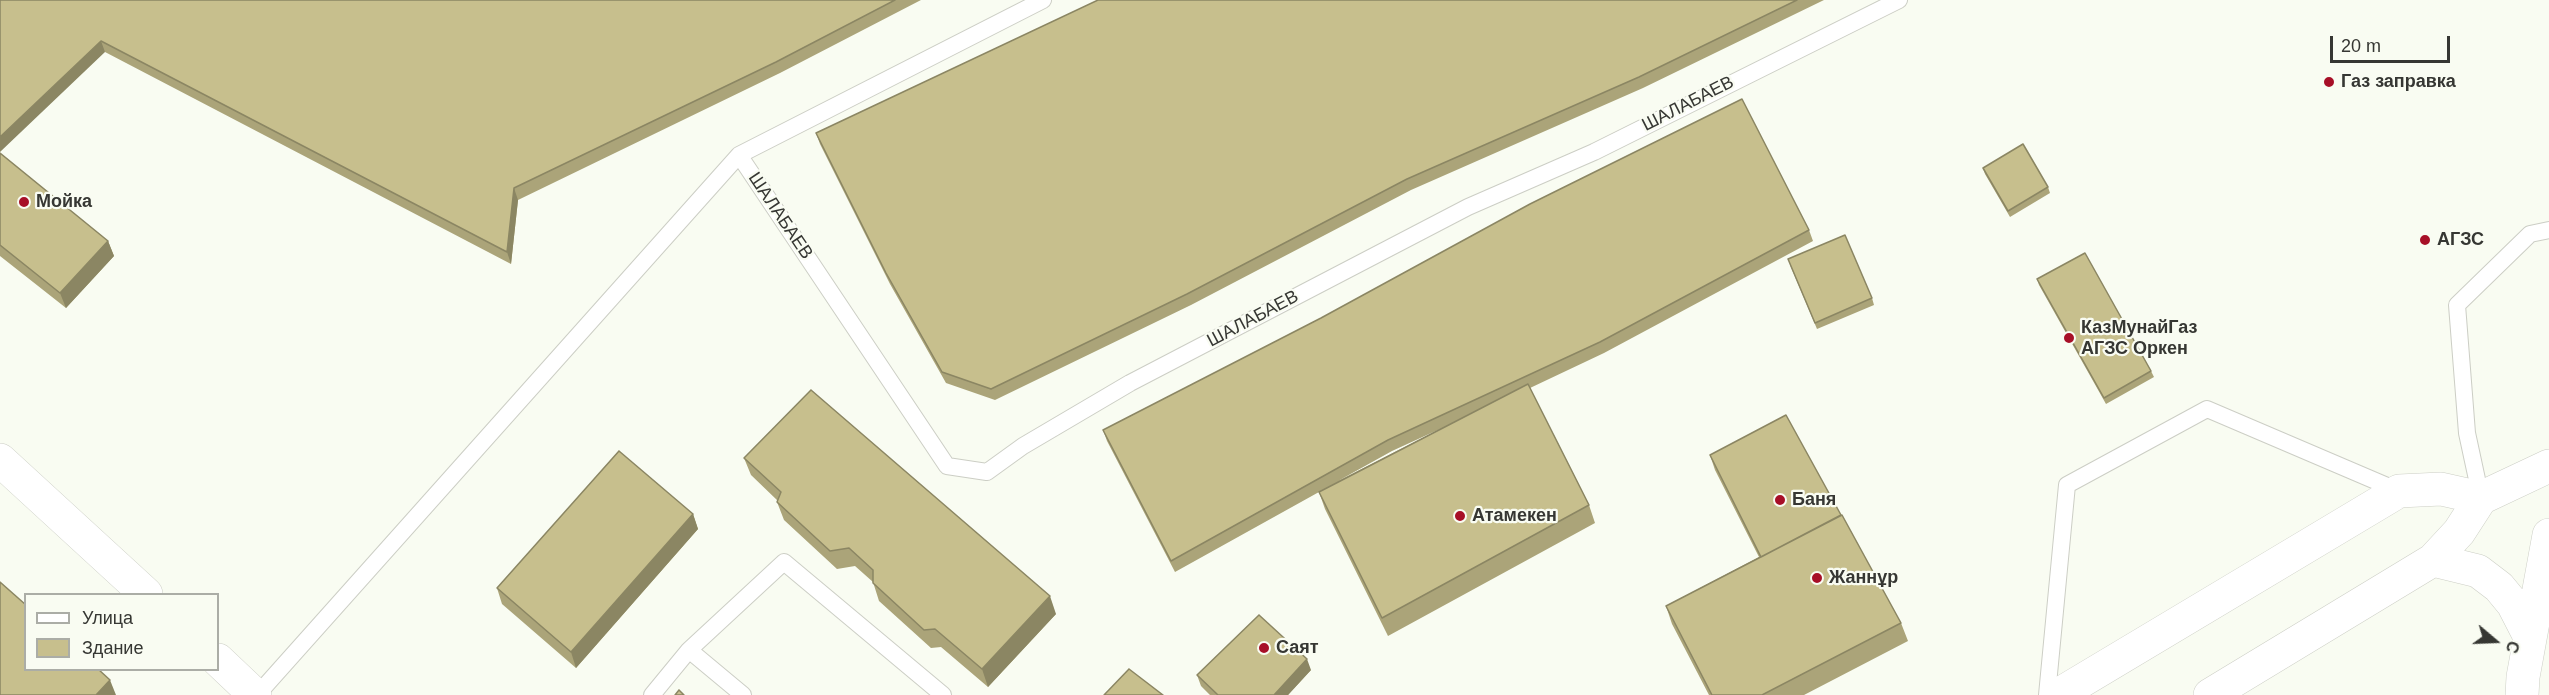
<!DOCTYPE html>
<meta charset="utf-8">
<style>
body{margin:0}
#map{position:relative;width:2549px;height:695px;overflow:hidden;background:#f9fcf2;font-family:Helvetica,sans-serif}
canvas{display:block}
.legend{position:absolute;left:24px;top:593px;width:195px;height:78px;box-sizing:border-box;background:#f9fcf2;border:2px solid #abada6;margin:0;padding:8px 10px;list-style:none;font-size:18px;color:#363733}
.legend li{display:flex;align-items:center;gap:12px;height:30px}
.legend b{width:30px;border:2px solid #abada6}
.north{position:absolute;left:2465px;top:611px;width:60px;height:60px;-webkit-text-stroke:4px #f9fcf2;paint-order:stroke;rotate:109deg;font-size:16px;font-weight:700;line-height:24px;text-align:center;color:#363733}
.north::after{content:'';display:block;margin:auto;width:21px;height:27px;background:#363733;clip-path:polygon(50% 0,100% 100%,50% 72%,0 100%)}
.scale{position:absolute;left:2330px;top:36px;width:120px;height:27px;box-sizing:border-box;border:3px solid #363733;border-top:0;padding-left:8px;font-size:18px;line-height:21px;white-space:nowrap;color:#363733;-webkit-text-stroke:4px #f9fcf2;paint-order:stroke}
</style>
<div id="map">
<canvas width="2549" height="695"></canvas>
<ul class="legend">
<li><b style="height:8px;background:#fff"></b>Улица</li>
<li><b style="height:16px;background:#c7bf8d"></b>Здание</li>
</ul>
<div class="north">С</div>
<div class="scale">20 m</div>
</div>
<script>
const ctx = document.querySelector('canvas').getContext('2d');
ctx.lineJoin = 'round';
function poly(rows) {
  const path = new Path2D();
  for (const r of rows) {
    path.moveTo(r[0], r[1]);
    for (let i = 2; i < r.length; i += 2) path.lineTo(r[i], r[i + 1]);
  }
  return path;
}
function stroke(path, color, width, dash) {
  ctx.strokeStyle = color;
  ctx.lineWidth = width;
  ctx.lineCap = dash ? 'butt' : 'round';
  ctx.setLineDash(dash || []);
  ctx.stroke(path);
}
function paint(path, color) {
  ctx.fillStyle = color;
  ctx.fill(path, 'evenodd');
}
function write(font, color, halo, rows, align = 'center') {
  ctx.font = font + ' Helvetica,sans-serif';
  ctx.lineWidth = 4.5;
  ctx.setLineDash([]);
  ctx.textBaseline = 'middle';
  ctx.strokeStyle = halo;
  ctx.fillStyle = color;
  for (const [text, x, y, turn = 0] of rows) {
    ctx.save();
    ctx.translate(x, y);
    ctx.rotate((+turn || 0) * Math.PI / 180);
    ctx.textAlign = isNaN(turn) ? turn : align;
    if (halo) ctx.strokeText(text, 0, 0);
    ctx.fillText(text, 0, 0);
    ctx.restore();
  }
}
const lane = poly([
 [739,155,947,466,987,472,1023,446,1130,383,1468,207,1594,152,1899,0],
 [2481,498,2467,433,2457,305,2530,234,2549,230],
 [689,650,743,695],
 [257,695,739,155,1043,0],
 [652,695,689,650,784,562,943,695],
 [2047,695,2067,485,2207,409,2399,491]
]);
const street = poly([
 [0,460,146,594],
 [218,660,255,695]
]);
const secondary = poly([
 [2481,498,2549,466],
 [2433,560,2478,571,2499,587,2513,604,2530,637],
 [2058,695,2399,491,2441,489,2481,498],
 [2210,695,2433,560,2459,532,2481,498],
 [2522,695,2523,677,2549,535]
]);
const wall = poly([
 [0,0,921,0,780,73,518,200,511,264,105,52],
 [1098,0,1824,0,1643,88,1411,190,1191,305,995,400,946,383,890,284,820,144,816,133],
 [0,153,108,241,114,256,66,308,0,256],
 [1983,168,2048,187,2050,193,2010,217,1985,174],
 [1809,230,1813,241,1604,353,1530,388,1589,505,1595,523,1388,636,1325,509,1319,492,1175,572,1107,441,1103,430],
 [1440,429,1338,481,1392,451],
 [1790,265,1872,298,1874,305,1817,329],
 [2037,279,2151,371,2154,377,2106,404,2039,285],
 [1710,455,1901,623,1908,641,1804,695,1709,695,1672,624,1666,606,1759,557,1715,470],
 [744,458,1056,614,988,687,941,647,931,648,879,601,873,582,855,566,837,569,784,520,777,502,778,501,751,475],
 [693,514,698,529,576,668,502,604,497,588],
 [1311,670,1288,695,1210,695,1201,686,1197,675]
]);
const shadedWall = poly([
 [101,41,105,52,0,152,0,137],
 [514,188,518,200,511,264,507,252],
 [108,241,114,256,66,308,60,293],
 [693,514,698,529,576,668,571,652],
 [1050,596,1056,614,988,687,982,669],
 [1307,659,1311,670,1288,695,1274,695],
 [110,680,116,695,96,695]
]);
const building = poly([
 [0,0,895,0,776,62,514,188,507,252,101,41,0,137,0,0],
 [1098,0,1797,0,1639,77,1407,179,1187,294,991,389,942,372,886,273,816,133,1098,0],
 [1742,99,1809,230,1600,342,1388,440,1171,561,1103,430,1321,318,1530,204,1742,99],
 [2023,144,2048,187,2008,211,1983,168,2023,144],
 [0,153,108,241,60,293,0,245,0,153],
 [1845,235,1872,298,1815,323,1788,259,1845,235],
 [2085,253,2151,371,2104,398,2037,279,2085,253],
 [1528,384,1589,505,1382,618,1319,492,1528,384],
 [811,390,1050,596,982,669,935,629,924,630,873,583,873,570,849,548,830,551,777,502,781,492,744,458,811,390],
 [1786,415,1841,515,1761,557,1710,455,1786,415],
 [619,451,693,514,571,652,497,588,619,451],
 [1842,515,1901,623,1762,695,1712,695,1666,606,1842,515],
 [0,582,26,605,26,669,98,669,110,680,96,695,0,695,0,582],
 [1259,615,1307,659,1274,695,1218,695,1197,675,1259,615],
 [1129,669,1163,695,1104,695,1129,669],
 [679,690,684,695,675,695,679,690]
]);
const markers = [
 [2329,82,6,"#a70f27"],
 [24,202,6,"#a70f27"],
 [2425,240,6,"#a70f27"],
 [2069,338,6,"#a70f27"],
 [1780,500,6,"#a70f27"],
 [1460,516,6,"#a70f27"],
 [1817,578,6,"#a70f27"],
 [1264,648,6,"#a70f27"]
];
const poiNames = [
 ["Газ заправка",2341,82],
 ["Мойка",36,202],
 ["АГЗС",2437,240],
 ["КазМунайГаз",2081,328],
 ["АГЗС Оркен",2081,349],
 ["Баня",1792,500],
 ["Атамекен",1472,516],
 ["Жаннұр",1829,578],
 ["Саят",1276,648]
];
const streetNames = [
 ["ШАЛАБАЕВ",1688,104,-27],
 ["ШАЛАБАЕВ",780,216,56],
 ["ШАЛАБАЕВ",1253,319,-28]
];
stroke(lane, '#cccec5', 18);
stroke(street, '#cccec5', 34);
stroke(secondary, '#cccec5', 34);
stroke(lane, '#fff', 16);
stroke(street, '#fff', 33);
stroke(secondary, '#fff', 33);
paint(wall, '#aba479');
paint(shadedWall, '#8b8663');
paint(building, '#c7bf8d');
stroke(building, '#8b8663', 1.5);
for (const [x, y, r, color] of markers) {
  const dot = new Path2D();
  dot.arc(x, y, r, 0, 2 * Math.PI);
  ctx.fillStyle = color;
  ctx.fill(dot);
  stroke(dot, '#f9fcf2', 2);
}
write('bold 18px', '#363733', '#f9fcf2', poiNames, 'left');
write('18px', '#363733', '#f9fcf2', streetNames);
</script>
